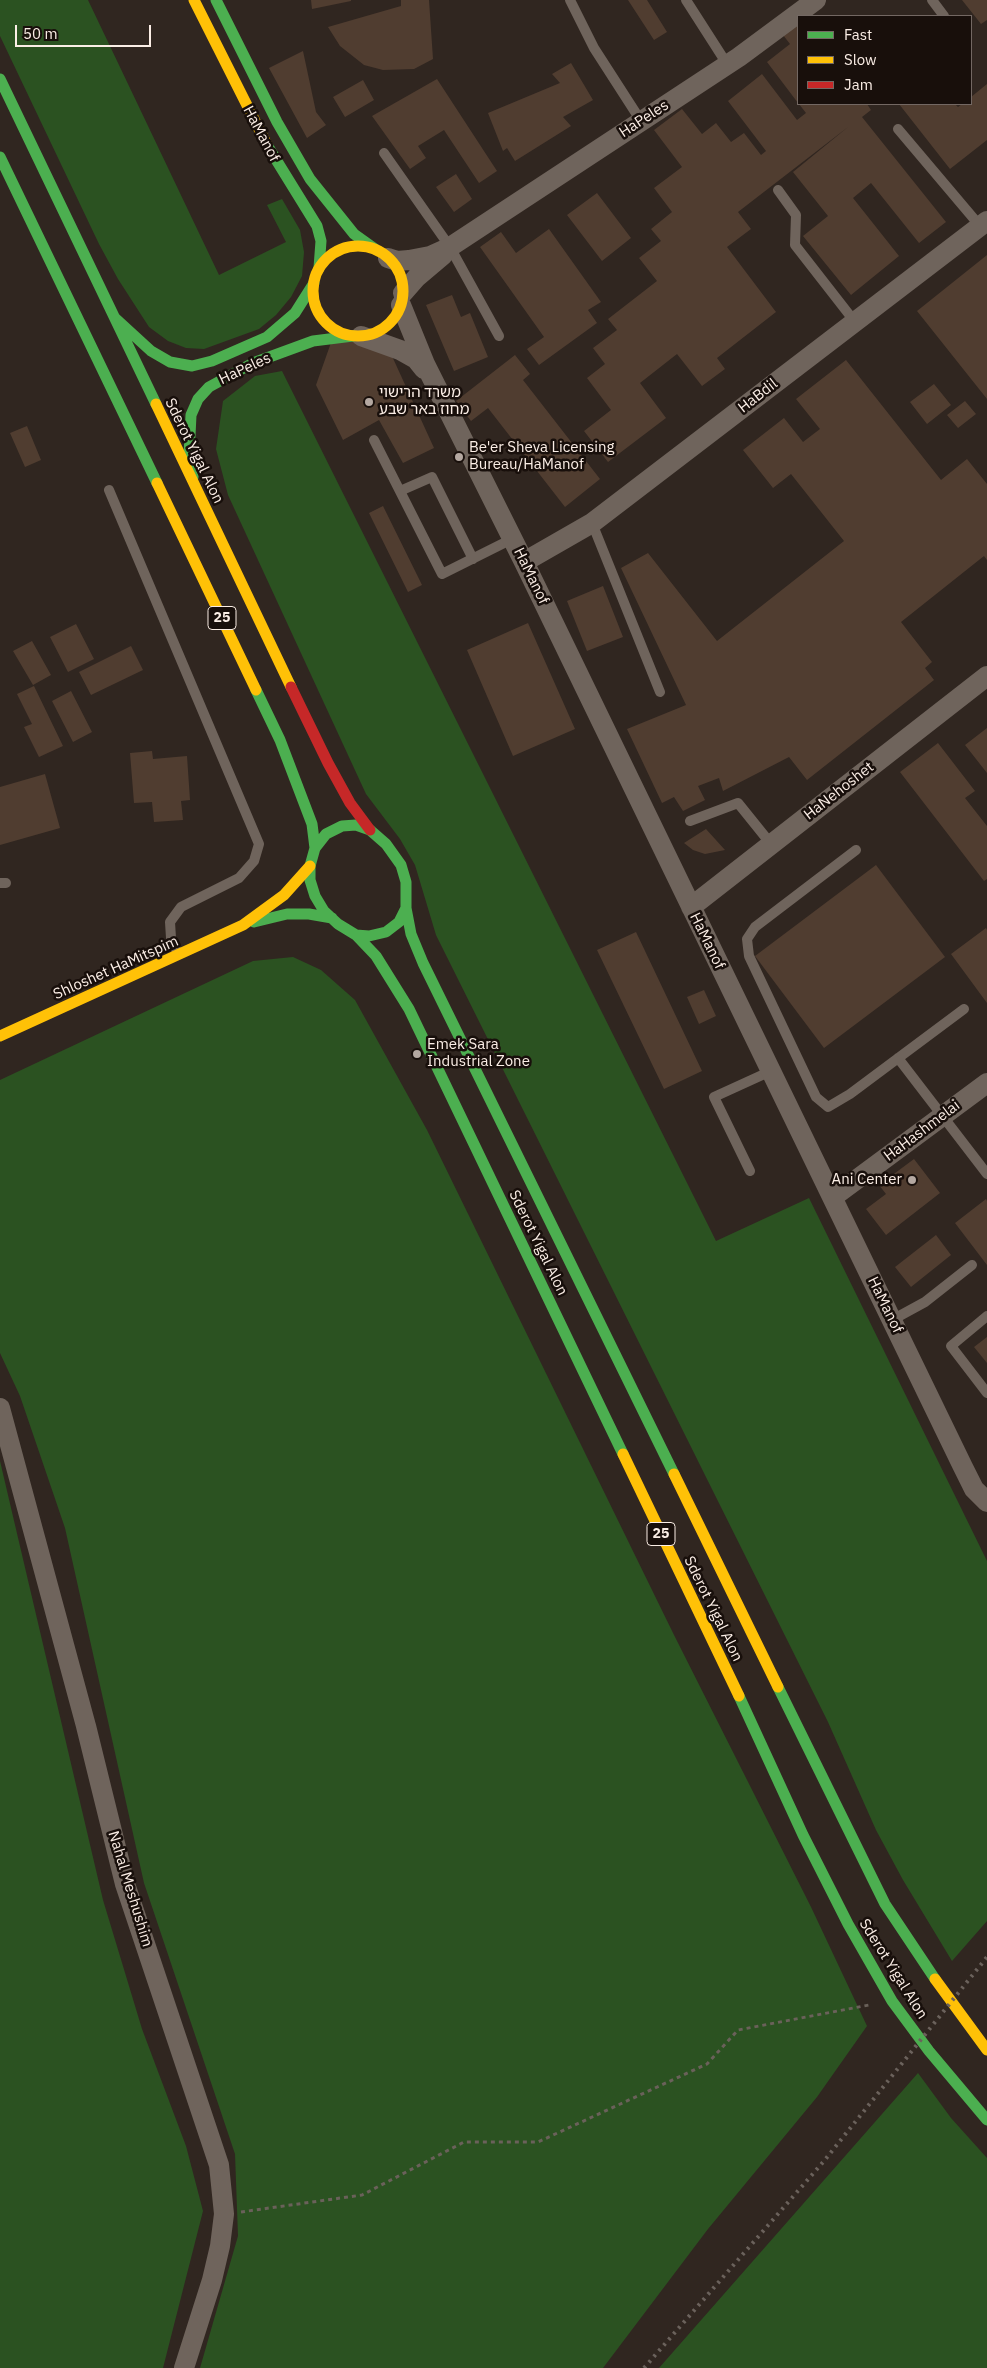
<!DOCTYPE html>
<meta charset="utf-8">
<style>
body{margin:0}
#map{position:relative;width:987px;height:2368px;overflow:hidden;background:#302620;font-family:"IBM Plex Sans",sans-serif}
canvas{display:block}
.legend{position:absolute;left:797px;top:15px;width:175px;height:90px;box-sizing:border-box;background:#180f0b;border:1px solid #736863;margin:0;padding:6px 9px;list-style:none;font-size:15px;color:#fbeee6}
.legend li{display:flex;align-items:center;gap:10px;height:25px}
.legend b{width:25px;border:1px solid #736863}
.scale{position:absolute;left:15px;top:25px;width:136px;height:22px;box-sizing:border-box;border:2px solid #fbeee6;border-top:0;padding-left:6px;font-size:15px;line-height:18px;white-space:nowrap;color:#fbeee6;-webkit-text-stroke:4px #180f0b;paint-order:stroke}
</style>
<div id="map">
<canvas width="987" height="2368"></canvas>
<ul class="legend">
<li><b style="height:6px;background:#4caf50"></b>Fast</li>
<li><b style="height:6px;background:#ffc107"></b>Slow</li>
<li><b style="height:6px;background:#c62828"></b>Jam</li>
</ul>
<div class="scale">50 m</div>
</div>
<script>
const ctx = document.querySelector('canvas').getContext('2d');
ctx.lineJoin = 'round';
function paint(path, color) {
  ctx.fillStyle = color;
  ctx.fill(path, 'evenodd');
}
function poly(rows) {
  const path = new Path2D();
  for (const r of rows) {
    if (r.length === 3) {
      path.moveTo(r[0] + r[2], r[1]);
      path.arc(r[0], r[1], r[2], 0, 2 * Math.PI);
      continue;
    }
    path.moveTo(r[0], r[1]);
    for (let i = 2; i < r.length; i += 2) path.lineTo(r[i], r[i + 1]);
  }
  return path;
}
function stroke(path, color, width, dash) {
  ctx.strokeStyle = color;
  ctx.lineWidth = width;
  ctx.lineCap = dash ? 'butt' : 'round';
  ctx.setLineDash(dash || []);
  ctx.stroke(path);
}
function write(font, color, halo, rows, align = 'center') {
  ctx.font = font + ' "IBM Plex Sans","Noto Sans Hebrew",sans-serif';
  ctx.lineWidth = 5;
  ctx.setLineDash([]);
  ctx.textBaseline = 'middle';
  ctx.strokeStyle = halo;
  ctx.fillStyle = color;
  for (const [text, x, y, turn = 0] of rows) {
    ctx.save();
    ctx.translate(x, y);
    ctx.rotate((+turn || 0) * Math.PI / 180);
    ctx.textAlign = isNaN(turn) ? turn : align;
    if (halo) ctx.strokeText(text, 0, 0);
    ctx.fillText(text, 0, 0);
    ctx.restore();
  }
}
const green = poly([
 [0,0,88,0,219,275,286,242,267,205,282,199,300,230,304,252,302,276,291,297,276,315,259,329,204,349,186,348,168,341,149,327,118,279,99,244,0,36],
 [282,371,716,1241,809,1198,987,1561,987,1921,952,1961,903,1880,876,1830,828,1722,436,935,415,865,400,839,366,794,228,495,216,449,223,401,255,376],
 [293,957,321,970,355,1000,427,1130,674,1635,811,1907,867,2026,817,2097,708,2229,603,2368,200,2368,238,2236,235,2154,144,1883,65,1528,20,1396,0,1353,0,1080,253,961],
 [0,1461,103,1900,142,2029,186,2146,203,2211,163,2368,0,2368],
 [918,2073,951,2118,987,2158,987,2368,659,2368]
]);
const building = poly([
 [311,0,351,0,351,1,312,9],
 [401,0,429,0,433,59,414,69,383,70,364,65,340,46,328,27,401,6],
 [628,0,647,0,667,32,654,40],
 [962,0,987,0,987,20,981,24],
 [798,23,798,103,767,62,790,44,783,35],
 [303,51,316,112,326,125,307,138,269,68],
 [571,63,593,100,563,117,571,126,515,161,507,148,503,151,488,113,560,83,552,74],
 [762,74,797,120,806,113,799,104,867,104,871,110,862,117,946,222,919,243,871,183,853,198,899,256,851,295,803,236,828,216,793,172,848,127,738,212,751,229,727,247,776,312,717,358,725,369,702,386,677,354,640,383,666,418,608,462,584,431,611,410,587,378,605,364,593,348,617,330,608,319,657,281,639,258,661,241,651,229,672,212,654,188,682,167,654,130,682,109,702,134,716,123,731,142,744,133,761,155,766,151,728,101],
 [437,79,497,171,479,183,444,130,418,146,426,158,410,169,372,116],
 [363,80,374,100,345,117,333,97],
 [987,84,987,140,950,169,899,104,955,104,958,107,962,104,971,104,971,97],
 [456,174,472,199,454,212,436,187],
 [597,193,631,238,602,261,567,215],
 [549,229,601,302,588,310,597,323,539,365,527,349,544,337,480,247,501,232,516,253],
 [987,255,987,399,917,311],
 [452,295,461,317,470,313,488,357,454,371,426,305],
 [333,337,386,343,434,448,403,463,379,420,343,440,316,385],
 [515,355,530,374,523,380,600,479,565,507,488,408,471,421,456,401],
 [846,360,941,480,967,459,987,484,987,560,984,556,901,622,932,662,925,668,934,680,807,780,789,757,723,791,719,778,698,786,705,800,683,811,674,797,662,803,627,729,686,705,621,568,648,553,717,641,844,541,791,474,773,488,743,450,784,418,803,442,820,429,796,399],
 [934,384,951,405,927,424,910,402],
 [965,401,976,414,958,428,947,415],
 [27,426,41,460,25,467,10,433],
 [383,506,422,585,408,592,369,513],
 [603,586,623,637,587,651,567,601],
 [528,623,575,729,513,756,467,650],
 [76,624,94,659,68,672,50,637],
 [32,641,51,675,33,685,13,651],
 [131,646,143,670,91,695,79,672],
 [34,686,63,746,39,757,24,727,32,724,17,694],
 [71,691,92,732,73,742,52,701],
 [987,728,987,773,965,745],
 [938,743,975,791,965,798,987,826,987,879,984,881,900,772],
 [152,751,153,759,187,756,190,800,181,801,183,820,154,822,152,802,134,803,130,753],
 [45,774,60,828,0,845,0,787],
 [706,829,725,850,705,854,693,850,684,843],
 [876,865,945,957,824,1048,755,956],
 [986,928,987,930,987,1003,951,954],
 [636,932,702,1071,664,1089,597,950],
 [704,990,716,1016,699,1024,687,997],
 [914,1159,940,1193,886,1235,866,1209,886,1194,879,1185],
 [986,1199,987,1201,987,1265,955,1223],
 [936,1235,951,1255,911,1287,895,1267],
 [987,1337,987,1363,974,1347]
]);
const path = poly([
 [241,2212,362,2195,464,2142,538,2142,707,2064,738,2030,869,2005]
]);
const lane = poly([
 [570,0,594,48,641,121],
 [686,0,727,64],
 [932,0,944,16],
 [898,129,980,226],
 [384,153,450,247],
 [778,190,796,215,795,245,855,322],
 [451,249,499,336],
 [374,440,442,574,512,539],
 [109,490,259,844,254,861,239,878,181,907,170,922,171,938,178,954],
 [400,491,432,477,473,559],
 [592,523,660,692],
 [690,821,738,803,771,844],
 [856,850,755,927,747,939,749,956,816,1097,828,1107,850,1094,964,1009],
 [0,883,6,883],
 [898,1058,987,1174],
 [750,1171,714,1097,771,1071],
 [987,1316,951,1346,987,1393],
 [892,1320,925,1302,972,1265]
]);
const street = poly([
 [388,258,397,261,409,260,430,256,450,247,739,57,816,0],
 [403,293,417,277,443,255],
 [401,305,425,364,524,562,963,1467,974,1489,987,1502],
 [361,336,400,350,416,359,424,369],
 [524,562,592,523,987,221],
 [691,907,987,676],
 [833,1197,987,1083],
 [0,1408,86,1726,125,1884,219,2165,224,2214,220,2246,212,2280,184,2368]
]);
const fast = poly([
 [216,0,277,122,310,179,354,234,375,249],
 [0,79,156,404],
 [267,145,317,226,321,241,319,268],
 [0,157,157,483],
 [115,318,151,351,170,362,192,366,212,361,267,337,295,313,314,283],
 [193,477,189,456,191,415,198,399,209,387,253,363,313,341,353,336],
 [256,690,280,740,312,824,315,848],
 [356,825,370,830,386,844,401,865,406,882,406,908,399,922,386,932,369,936,356,935,338,924,324,911,315,896,310,880,310,866,315,848,326,834,342,826,356,825],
 [406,908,411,934,423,963,674,1474],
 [254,922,287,914,309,914,332,918],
 [356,935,376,956,409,1009,623,1454],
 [778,1687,885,1904,935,1979],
 [739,1696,803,1835,848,1924,892,2001,929,2051,987,2120]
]);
const slow = poly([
 [194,0,267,145],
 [358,291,45],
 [156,404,291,687],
 [157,483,256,690],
 [0,1036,243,925,284,895,310,866],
 [623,1454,739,1696],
 [674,1474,778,1687],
 [935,1979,987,2050]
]);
const jam = poly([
 [291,687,328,763,350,803,370,830]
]);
const rail = poly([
 [644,2368,824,2161,987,1957]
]);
const markers = [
 [369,402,5,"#b4a8a1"],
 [459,457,5,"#b4a8a1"],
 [417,1054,5,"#b4a8a1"],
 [912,1180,5,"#b4a8a1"]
];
const shields = [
 [222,618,28],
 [661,1534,28]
];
const shieldNames = [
 ["25",222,618],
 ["25",661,1534]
];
const streetNames = [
 ["HaPeles",644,119,-33],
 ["HaManof",261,134,62],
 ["HaPeles",245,369,-25],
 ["HaBdil",758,396,-38],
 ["Sderot Yigal Alon",194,451,64],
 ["HaManof",531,576,64],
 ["HaNehoshet",839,791,-38],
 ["HaManof",707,941,64],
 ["Shloshet HaMitspim",116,968,-24],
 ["HaHashmelai",922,1131,-37],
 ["Sderot Yigal Alon",538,1243,64],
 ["HaManof",885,1305,64],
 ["Sderot Yigal Alon",713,1609,64],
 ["Nahal Meshushim",130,1889,73],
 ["Sderot Yigal Alon",893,1969,58]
];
const poiNames = [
 ["משרד הרישוי",379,393],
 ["מחוז באר שבע",379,410],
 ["Be'er Sheva Licensing",469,448],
 ["Bureau/HaManof",469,465],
 ["Emek Sara",427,1045],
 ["Industrial Zone",427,1062],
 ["Ani Center",902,1180,"right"]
];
paint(green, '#2b5221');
paint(building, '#503d30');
stroke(path, '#6a615a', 3, [4, 4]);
stroke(lane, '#6f645c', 10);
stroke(street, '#6f645c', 20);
stroke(fast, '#4caf50', 11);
stroke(slow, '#ffc107', 11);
stroke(jam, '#c62828', 11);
stroke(rail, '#6b625c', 4, [2.5, 5]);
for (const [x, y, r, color] of markers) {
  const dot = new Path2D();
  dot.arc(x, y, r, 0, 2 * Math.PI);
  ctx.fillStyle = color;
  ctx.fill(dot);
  stroke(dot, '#180f0b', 2);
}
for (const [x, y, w] of shields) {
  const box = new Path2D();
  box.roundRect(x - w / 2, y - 11.5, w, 23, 4);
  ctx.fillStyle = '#180f0b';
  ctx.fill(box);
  stroke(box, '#fbeee6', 1);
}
write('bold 14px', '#fbeee6', null, shieldNames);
write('15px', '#fbeee6', '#180f0b', streetNames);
write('15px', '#fbeee6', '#180f0b', poiNames, 'left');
</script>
